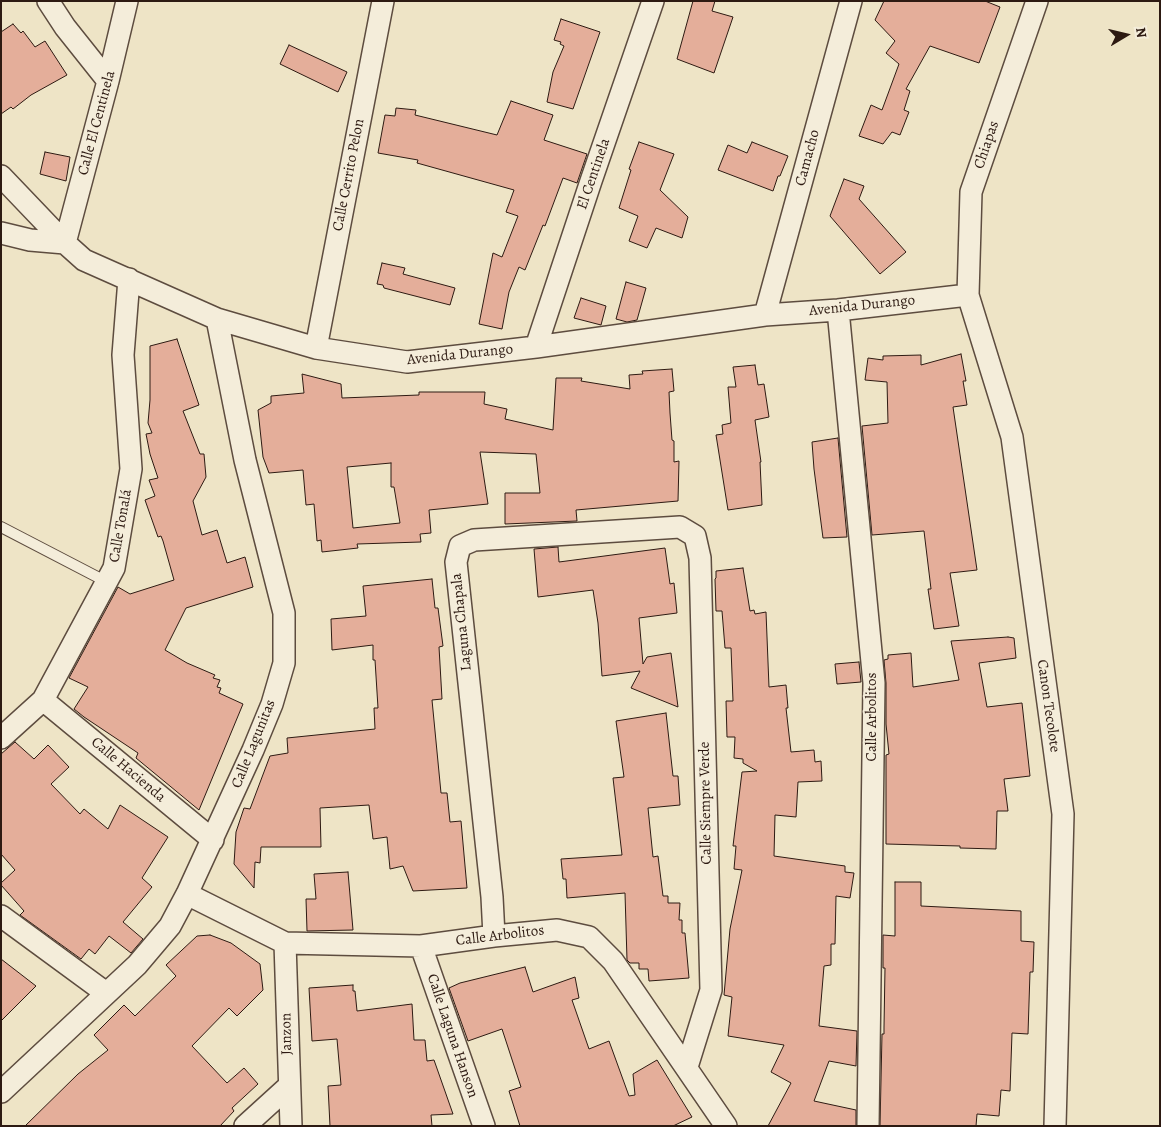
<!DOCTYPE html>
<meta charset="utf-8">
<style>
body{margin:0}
#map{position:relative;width:1161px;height:1127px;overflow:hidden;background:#eee4c6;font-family:Alegreya,serif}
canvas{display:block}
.frame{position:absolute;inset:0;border:2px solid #2d1a12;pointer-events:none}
.north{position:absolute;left:1101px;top:10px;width:50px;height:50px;-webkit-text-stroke:4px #f4edda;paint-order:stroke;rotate:81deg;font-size:14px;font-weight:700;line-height:20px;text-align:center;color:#2d1a12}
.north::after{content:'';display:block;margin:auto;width:18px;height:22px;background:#2d1a12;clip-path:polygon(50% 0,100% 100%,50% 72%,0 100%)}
</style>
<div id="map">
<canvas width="1161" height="1127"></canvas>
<div class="frame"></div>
<div class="north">N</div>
</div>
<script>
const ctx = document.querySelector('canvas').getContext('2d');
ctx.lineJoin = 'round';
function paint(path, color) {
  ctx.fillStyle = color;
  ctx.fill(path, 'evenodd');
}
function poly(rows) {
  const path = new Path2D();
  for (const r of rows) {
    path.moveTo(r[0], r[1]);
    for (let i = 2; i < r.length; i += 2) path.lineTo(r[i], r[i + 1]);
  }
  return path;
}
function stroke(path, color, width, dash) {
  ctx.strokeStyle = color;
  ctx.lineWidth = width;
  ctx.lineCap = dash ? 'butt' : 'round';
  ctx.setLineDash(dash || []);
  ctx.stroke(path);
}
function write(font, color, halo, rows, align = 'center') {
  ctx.font = font + ' Alegreya,serif';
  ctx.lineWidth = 4;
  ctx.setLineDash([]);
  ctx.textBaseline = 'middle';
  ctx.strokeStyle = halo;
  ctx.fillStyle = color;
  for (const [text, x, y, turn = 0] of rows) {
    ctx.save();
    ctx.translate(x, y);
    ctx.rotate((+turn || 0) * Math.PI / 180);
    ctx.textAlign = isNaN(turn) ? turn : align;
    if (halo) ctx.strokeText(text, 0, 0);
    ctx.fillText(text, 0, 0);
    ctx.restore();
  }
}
const building = poly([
 [693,1,715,1,712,11,733,17,714,73,677,59,693,1],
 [884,1,985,1,1000,7,979,63,930,46,906,89,910,91,904,110,909,112,900,135,892,132,883,144,859,136,871,105,882,110,899,64,886,53,895,41,875,20,884,1],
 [561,19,600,32,573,109,547,102,553,72,564,46,560,44,561,42,554,40,561,19],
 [13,24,21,33,23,31,35,47,45,41,67,75,31,95,13,109,11,107,1,114,1,32,13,24],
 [289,45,347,72,338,92,280,64,289,45],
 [511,101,553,115,544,140,587,154,577,183,563,178,545,226,543,225,525,270,519,267,509,292,502,329,479,324,493,253,502,257,518,216,506,212,514,190,417,163,418,160,378,153,385,115,395,116,396,108,416,110,415,115,497,135,511,101],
 [639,142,674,154,660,190,688,217,682,238,656,228,647,248,629,241,638,216,619,208,631,170,629,169,639,142],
 [752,142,788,156,780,176,778,176,773,191,718,170,728,145,747,153,752,142],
 [45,152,70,157,66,181,40,174,45,152],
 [844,179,864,186,859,199,906,252,880,274,830,216,844,179],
 [382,263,405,268,403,274,455,288,450,305,384,288,383,285,377,284,382,263],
 [626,282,646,288,637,320,627,322,616,319,626,282],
 [581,298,606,306,601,325,574,318,581,298],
 [177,339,199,405,183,411,200,454,204,454,206,477,193,501,202,535,217,530,227,563,245,557,253,587,186,608,165,650,187,663,215,675,213,678,220,680,217,687,221,688,219,693,243,704,199,810,136,758,138,753,84,717,74,709,88,687,69,678,118,587,130,594,174,580,163,541,161,536,158,537,145,500,155,496,149,480,158,478,150,454,146,434,152,433,148,423,150,400,150,346,177,339],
 [961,354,966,381,963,381,967,405,953,407,977,570,950,573,959,626,934,629,928,589,931,589,924,531,872,535,862,426,888,423,887,382,865,380,868,358,883,360,883,356,921,355,921,365,961,354],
 [755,365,758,385,764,384,769,417,755,420,761,462,760,462,762,505,728,510,716,435,723,434,722,425,731,423,728,387,736,387,733,367,755,365],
 [672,369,674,391,669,392,670,413,672,440,674,441,674,462,679,461,678,501,576,510,577,521,505,524,505,493,540,493,536,454,480,452,488,504,429,510,431,533,420,534,421,542,357,544,358,548,322,552,321,540,317,541,314,504,306,505,303,470,269,473,263,457,258,410,271,403,271,396,304,393,302,374,341,384,342,398,419,395,419,392,485,392,484,404,507,409,505,419,553,430,556,378,582,378,581,381,630,389,629,375,643,374,642,371,672,369],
 [391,463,391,487,394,487,400,523,353,528,347,467,391,463],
 [838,438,847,537,823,538,814,469,812,442,838,438],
 [558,547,559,562,665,548,670,584,674,583,677,613,639,618,643,664,647,657,671,653,678,707,631,688,640,671,602,676,598,623,593,590,538,597,534,549,558,547],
 [743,568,750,611,754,610,755,614,766,612,769,687,786,685,788,708,786,708,791,752,814,750,815,762,821,761,822,781,798,782,796,817,775,815,774,856,845,866,845,872,854,873,850,898,836,896,835,944,831,944,831,965,824,966,819,1026,857,1031,856,1066,829,1061,814,1101,856,1110,856,1126,768,1126,791,1083,771,1072,784,1045,728,1036,732,997,724,995,730,929,742,870,734,869,736,846,733,846,742,772,757,771,743,763,743,759,734,758,735,737,727,737,726,701,733,701,731,648,725,648,722,611,716,611,715,579,716,578,716,571,743,568],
 [432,579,435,608,438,608,443,646,439,647,442,699,432,700,441,793,447,793,450,822,461,821,467,888,413,891,403,866,390,869,387,837,373,839,369,805,320,808,321,847,261,847,260,863,255,862,254,888,234,864,236,832,244,808,250,809,270,756,288,753,287,738,375,729,374,708,378,708,375,660,373,660,373,645,332,650,331,619,366,616,363,586,432,579],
 [1008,637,1014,638,1016,658,979,663,987,707,1022,703,1030,776,1004,779,1008,811,997,811,996,849,960,848,960,846,886,844,886,755,889,754,886,724,886,683,884,660,888,659,888,655,911,653,913,687,959,680,951,641,1008,637],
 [859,662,861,682,837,684,835,664,859,662],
 [666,713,673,776,678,776,680,805,648,808,653,857,658,856,663,896,668,896,668,903,680,903,679,920,682,920,682,933,685,933,689,978,649,981,648,969,639,969,639,963,630,963,627,960,625,893,567,898,566,879,563,879,561,859,622,855,613,778,624,777,616,721,666,713],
 [15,742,34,759,48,745,69,767,51,784,80,814,84,809,108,829,120,805,168,837,142,878,152,887,123,922,143,939,131,953,109,936,95,954,89,949,81,959,20,915,24,911,1,885,1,883,15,870,1,854,1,754,15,742],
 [348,872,353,930,307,931,306,899,316,899,314,874,348,872],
 [895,882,921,882,921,906,1021,911,1021,941,1034,942,1033,972,1030,972,1028,1034,1012,1033,1010,1091,1001,1090,999,1116,977,1114,976,1126,880,1126,882,1034,884,1034,884,1027,885,968,883,968,883,935,895,936,895,882],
 [210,935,231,943,260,964,263,990,237,1016,229,1008,192,1046,227,1083,244,1068,258,1084,232,1108,234,1111,220,1126,25,1126,78,1074,108,1050,94,1035,124,1005,135,1016,176,976,166,965,197,936,210,935],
 [1,959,36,986,1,1021,1,959],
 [525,967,533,992,575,977,579,998,572,1000,589,1049,609,1041,629,1096,635,1095,633,1074,657,1060,692,1117,673,1126,520,1126,509,1091,521,1087,502,1029,468,1041,449,988,460,983,525,967],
 [353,985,353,991,355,991,357,1011,412,1004,414,1040,425,1040,427,1061,434,1060,453,1114,431,1115,432,1126,330,1126,328,1086,341,1085,337,1039,312,1041,309,988,353,985]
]);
const lane = poly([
 [1,527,107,582]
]);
const street = poly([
 [48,1,65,27,108,81],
 [1037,1,971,192,968,295,1012,437,1063,814,1055,1126],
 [1,176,65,243,84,260,217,319,316,348,407,362,536,347,765,315,838,310,968,295],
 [1,233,30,240,65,243,108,81,127,1],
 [838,310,874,683,868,1126],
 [765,315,851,1],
 [536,347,591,181,653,1],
 [316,348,383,1],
 [43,700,213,840],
 [1,738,43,700,114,568,131,469,123,355,129,279],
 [187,894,285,943,421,946,494,936,557,930,589,937,613,961,726,1126],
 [1,916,106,993],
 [494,936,492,897,456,562,460,546,474,540,680,527,695,536,700,558,711,990,687,1067],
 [285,943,291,1126],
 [421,946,484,1126],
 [1,1092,137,965,170,926,187,894,253,750,272,704,284,663,284,613,245,460,217,319],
 [245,1126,289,1086]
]);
const streetNames = [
 ["Calle El Centinela",97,123,-75],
 ["Chiapas",987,145,-71],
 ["Camacho",808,158,-75],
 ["El Centinela",594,174,-71],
 ["Calle Cerrito Pelon",349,175,-79],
 ["Avenida Durango",862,306,-6],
 ["Avenida Durango",460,355,-6],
 ["Calle Tonalá",121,526,-80],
 ["Laguna Chapala",462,622,-96],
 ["Canon Tecolote",1048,706,82],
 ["Calle Arbolitos",872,717,-90],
 ["Calle Lagunitas",254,744,-68],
 ["Calle Hacienda",128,770,40],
 ["Calle Siempre Verde",706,803,-91],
 ["Calle Arbolitos",500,936,-7],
 ["Janzon",287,1034,-91],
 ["Calle Laguna Hanson",452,1036,71]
];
paint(building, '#e4ae9a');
stroke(building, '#2d1a12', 1);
stroke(lane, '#5d4c3f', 12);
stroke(street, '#5d4c3f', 24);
stroke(lane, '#f4edda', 10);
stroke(street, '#f4edda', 21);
write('15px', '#2d1a12', '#f4edda', streetNames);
</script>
